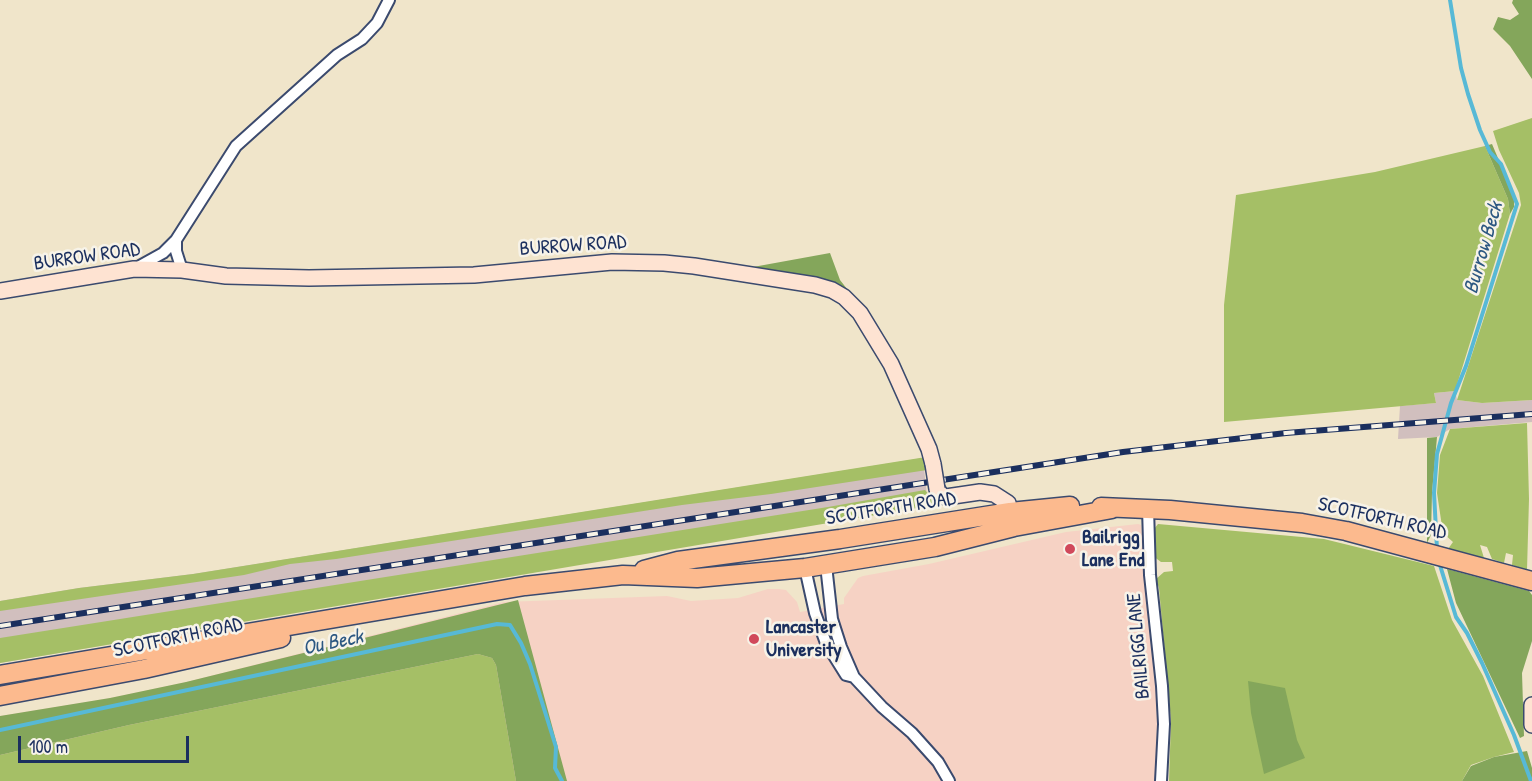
<!DOCTYPE html>
<style>
body{margin:0}
#map{position:relative;width:1532px;height:781px;overflow:hidden;background:#f0e5ca;font-family:"Patrick Hand",sans-serif}
canvas{display:block}
.scale{position:absolute;left:18px;top:736px;width:171px;height:27px;box-sizing:border-box;border:3px solid #1b2f5e;border-top:0;padding-left:8px;font-size:18px;line-height:21px;white-space:nowrap;color:#1b2f5e;-webkit-text-stroke:4px #f7f3e8;paint-order:stroke}
</style>
<div id="map">
<canvas width="1532" height="781"></canvas>
<div class="scale">100 m</div>
</div>
<script>
const ctx = document.querySelector('canvas').getContext('2d');
ctx.lineJoin = 'round';
function paint(path, color) {
  ctx.fillStyle = color;
  ctx.fill(path, 'evenodd');
}
function poly(rows) {
  const path = new Path2D();
  for (const r of rows) {
    path.moveTo(r[0], r[1]);
    for (let i = 2; i < r.length; i += 2) path.lineTo(r[i], r[i + 1]);
  }
  return path;
}
function stroke(path, color, width, dash) {
  ctx.strokeStyle = color;
  ctx.lineWidth = width;
  ctx.lineCap = dash ? 'butt' : 'round';
  ctx.setLineDash(dash || []);
  ctx.stroke(path);
}
function write(font, color, halo, rows, align = 'center') {
  ctx.font = font + ' "Patrick Hand",sans-serif';
  ctx.lineWidth = 5;
  ctx.setLineDash([]);
  ctx.textBaseline = 'middle';
  ctx.strokeStyle = halo;
  ctx.fillStyle = color;
  for (const [text, x, y, turn = 0] of rows) {
    ctx.save();
    ctx.translate(x, y);
    ctx.rotate((+turn || 0) * Math.PI / 180);
    ctx.textAlign = isNaN(turn) ? turn : align;
    if (halo) ctx.strokeText(text, 0, 0);
    ctx.fillText(text, 0, 0);
    ctx.restore();
  }
}
const built = poly([
 [1138,524,1141,525,1143,549,1139,554,1127,557,1128,565,1137,564,1144,569,1156,685,1157,721,1156,781,0,781,0,716,110,698,186,682,504,602,667,596,691,601,738,598,768,589,779,589,786,590,797,602,800,612,844,604,844,598,858,578,863,576,929,564,1066,532]
]);
const industrial = poly([
 [1455,391,1457,400,1482,403,1532,400,1532,422,1450,429,1437,437,1398,439,1400,406,1436,403,1434,393],
 [923,458,928,506,666,549,0,663,0,601,79,588,193,574]
]);
const green = poly([
 [1532,118,1532,400,1482,403,1457,400,1521,205,1519,193,1499,150,1493,131],
 [1485,146,1508,199,1510,214,1455,391,1434,393,1436,403,1224,422,1224,305,1236,195,1375,172],
 [1527,423,1529,499,1527,570,1512,565,1513,555,1506,553,1504,563,1492,559,1487,547,1480,545,1484,558,1448,549,1453,542,1443,533,1437,493,1440,455,1450,429],
 [926,457,927,470,771,494,682,505,336,559,290,564,244,575,0,611,0,601,79,588,193,574],
 [925,490,934,501,935,505,0,663,0,638,828,507],
 [1158,524,1324,539,1434,566,1452,620,1483,676,1514,752,1494,757,1471,765,1462,781,1169,781,1171,721,1159,588,1156,579,1164,572,1173,571,1172,562,1161,562,1153,556,1154,529],
 [478,654,492,658,496,665,516,781,0,781,0,755,129,725]
]);
const forest = poly([
 [1513,0,1532,0,1532,79,1510,46,1493,29,1498,17,1510,20,1519,14,1512,3],
 [1492,144,1514,196,1514,207,1510,214,1508,199,1485,146],
 [830,253,840,280,851,294,817,278,753,267],
 [1437,437,1432,493,1431,535,1427,543,1427,438],
 [1447,569,1529,591,1532,595,1532,641,1522,673,1524,736,1520,738,1456,603],
 [518,600,567,781,516,781,496,665,492,658,478,654,129,725,0,755,0,716,110,698,186,682],
 [1248,681,1285,688,1297,740,1305,758,1264,774,1251,713],
 [1527,751,1532,768,1532,781,1462,781,1471,766,1494,757]
]);
const stream = poly([
 [1437,549,1434,493,1437,454,1451,403,1466,366,1517,204,1501,164,1490,152,1480,130,1468,94,1461,68,1450,0],
 [1439,562,1456,617,1467,633,1482,663,1514,735,1531,781],
 [0,730,497,624,510,625,521,643,530,664,556,747,555,768,562,781]
]);
const street = poly([
 [176,240,176,251,182,270],
 [136,268,163,253,176,240,236,146,337,55,362,39,377,23,389,0],
 [1148,508,1150,575,1162,686,1164,724,1161,781],
 [826,565,832,619,841,647,854,677,882,707,912,733,938,762,949,781],
 [805,568,815,613,826,643,846,675,854,677]
]);
const secondary = poly([
 [0,291,134,269,182,270,226,276,309,278,474,275,612,262,664,263,694,266,815,285,832,290,844,297,860,313,891,364,929,449,933,464],
 [937,489,942,496,946,497,980,492,994,494,1008,503,1010,512],
 [1532,705,1532,725]
]);
const primary = poly([
 [1101,507,1170,510,1302,523,1346,531,1532,581],
 [644,570,678,561,840,539,1010,512,1070,506],
 [0,675,525,586,623,575,697,578,805,568,935,547,1014,527,1112,509],
 [0,696,144,669,281,638]
]);
const rail = poly([
 [0,626,1123,452,1286,433,1532,414]
]);
const secondaryBridge = poly([
 [933,464,937,489]
]);
const markers = [
 [1070,549,6,"#d1495b"],
 [754,639,6,"#d1495b"]
];
const streetNames = [
 ["BURROW ROAD",573,246,-4],
 ["BURROW ROAD",87,257,-8],
 ["SCOTFORTH ROAD",891,509,-9],
 ["SCOTFORTH ROAD",1382,519,13],
 ["SCOTFORTH ROAD",178,638,-12],
 ["BAILRIGG LANE",1139,646,-95]
];
const poiNames = [
 ["Bailrigg",1082,538],
 ["Lane End",1082,561],
 ["Lancaster",766,628],
 ["University",766,651]
];
const waterNames = [
 ["Burrow Beck",1484,248,-74],
 ["Ou Beck",333,643,-12]
];
paint(built, '#f6d2c4');
paint(industrial, '#d1bfbe');
paint(green, '#a5bf66');
paint(forest, '#84a65b');
stroke(stream, '#57b9d6', 4);
stroke(street, '#3b4a6e', 14);
stroke(secondary, '#3b4a6e', 18);
stroke(primary, '#3b4a6e', 21);
stroke(street, '#fff', 10);
stroke(secondary, '#fee3d2', 15);
stroke(primary, '#fcba8e', 18);
stroke(rail, '#1b2f5e', 6);
stroke(rail, '#f7f3e8', 4, [11]);
stroke(secondaryBridge, '#3b4a6e', 18, []);
stroke(secondaryBridge, '#fee3d2', 15);
for (const [x, y, r, color] of markers) {
  const dot = new Path2D();
  dot.arc(x, y, r, 0, 2 * Math.PI);
  ctx.fillStyle = color;
  ctx.fill(dot);
  stroke(dot, '#f7f3e8', 2);
}
write('20px', '#1b2f5e', '#f7f3e8', streetNames);
write('bold 20px', '#1b2f5e', '#f7f3e8', poiNames, 'left');
write('italic 21px', '#2d5882', '#f7f3e8', waterNames);
</script>
